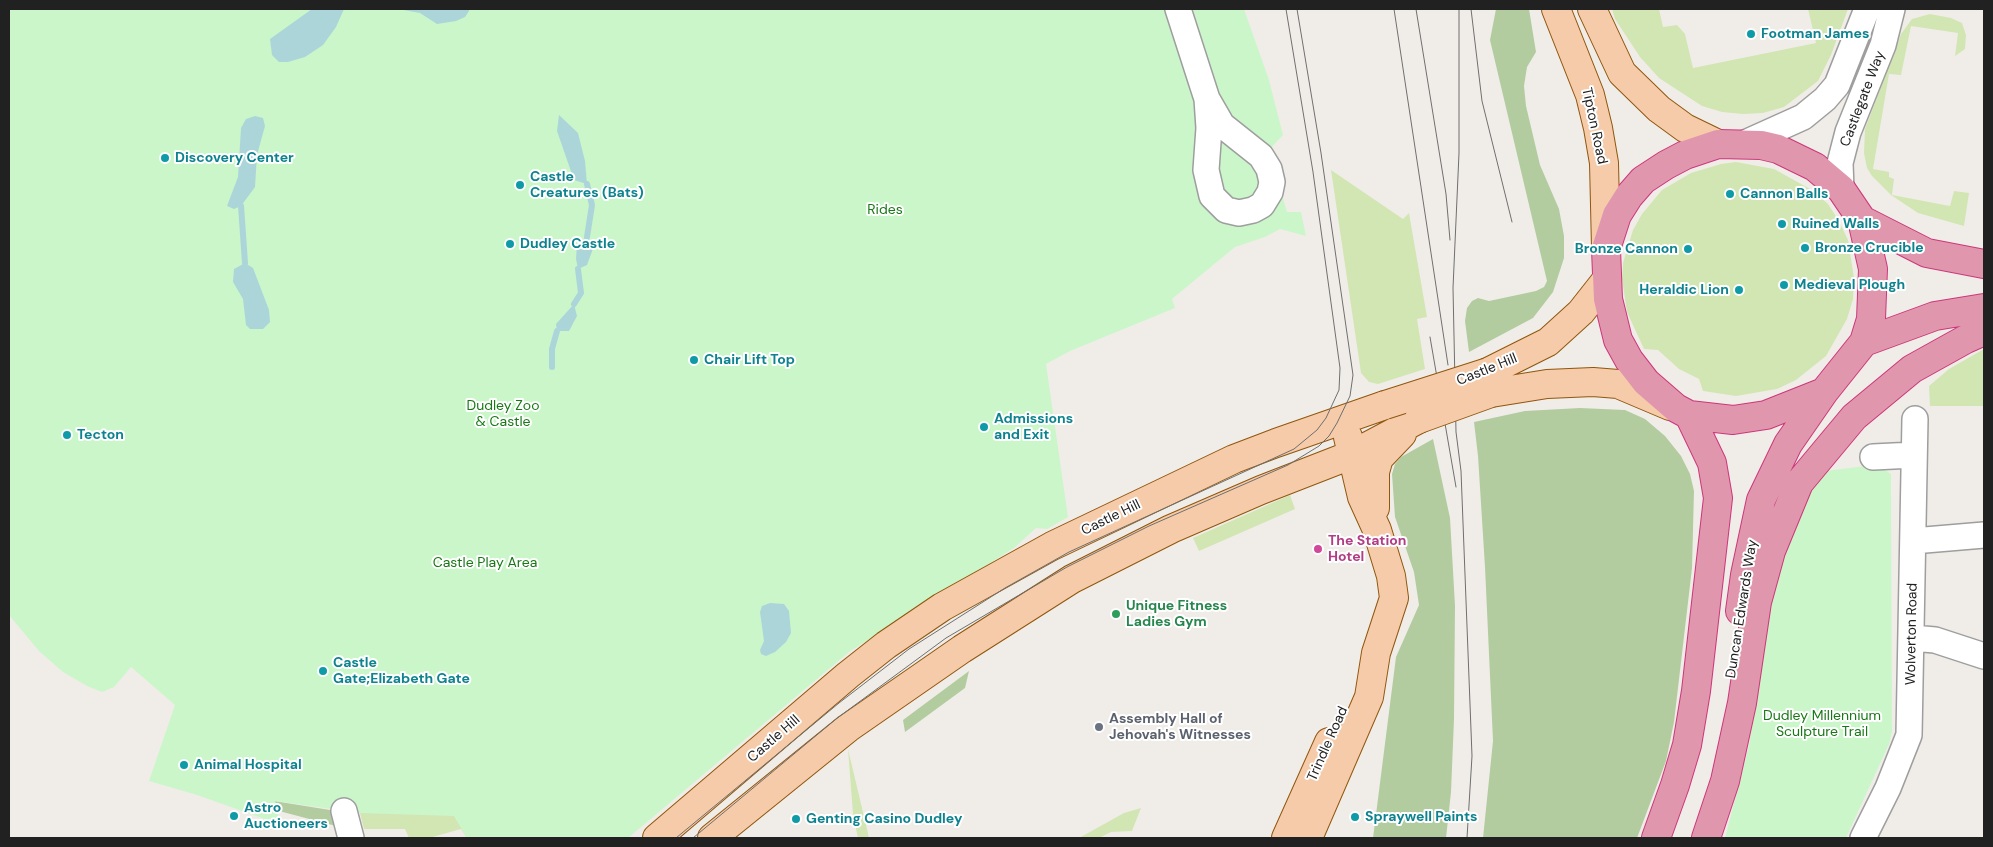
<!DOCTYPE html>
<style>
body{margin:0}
#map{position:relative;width:1993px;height:847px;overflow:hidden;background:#f0ede8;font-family:"DM Sans",sans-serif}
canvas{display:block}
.frame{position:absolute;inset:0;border:10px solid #212121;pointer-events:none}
</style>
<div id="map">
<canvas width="1993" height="847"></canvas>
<div class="frame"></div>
</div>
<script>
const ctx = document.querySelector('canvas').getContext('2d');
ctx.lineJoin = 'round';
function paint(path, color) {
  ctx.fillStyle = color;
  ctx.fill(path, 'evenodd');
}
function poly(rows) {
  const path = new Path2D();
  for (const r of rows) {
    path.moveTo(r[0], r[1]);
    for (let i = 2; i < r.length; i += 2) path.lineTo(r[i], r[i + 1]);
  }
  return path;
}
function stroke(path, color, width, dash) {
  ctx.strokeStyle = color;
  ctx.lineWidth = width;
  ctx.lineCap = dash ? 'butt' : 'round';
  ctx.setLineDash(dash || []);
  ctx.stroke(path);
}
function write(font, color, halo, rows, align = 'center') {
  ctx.font = font + ' "DM Sans",sans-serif';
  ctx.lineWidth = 4;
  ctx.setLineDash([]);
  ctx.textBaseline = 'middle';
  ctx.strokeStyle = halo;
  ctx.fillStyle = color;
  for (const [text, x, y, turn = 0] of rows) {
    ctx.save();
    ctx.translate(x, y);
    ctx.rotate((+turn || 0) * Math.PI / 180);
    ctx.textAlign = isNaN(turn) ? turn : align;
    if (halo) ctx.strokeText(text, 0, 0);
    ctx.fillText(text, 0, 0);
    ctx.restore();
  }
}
const grass = poly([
 [1612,9,1659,9,1663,27,1677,25,1685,34,1693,68,1816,43,1808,9,1848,9,1831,55,1818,81,1784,107,1763,113,1743,114,1722,112,1702,106,1659,78,1640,57,1615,19],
 [1930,14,1951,18,1962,23,1966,35,1965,49,1955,56,1958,33,1911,26,1901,75,1889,74,1873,169,1889,172,1889,177,1894,179,1892,195,1950,206,1954,191,1969,193,1964,226,1918,213,1891,195,1872,176,1867,168,1864,153,1865,129,1901,34,1912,19],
 [1736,162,1774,169,1812,190,1828,204,1839,221,1848,240,1854,278,1853,299,1847,319,1826,356,1796,380,1777,389,1736,396,1703,391,1699,379,1679,369,1658,350,1644,349,1627,312,1622,279,1623,263,1633,230,1642,214,1662,190,1691,173,1721,164],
 [1331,170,1403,219,1409,213,1427,317,1417,319,1425,369,1378,384,1369,382,1361,373],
 [1984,349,1984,406,1930,406,1929,386,1949,369],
 [1290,495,1295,509,1199,551,1193,538],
 [848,749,867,829,869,838,858,838,853,814],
 [362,808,472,815,467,838,461,829,429,838,409,838,405,829,364,829,360,813],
 [1141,808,1132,831,1111,832,1099,838,1079,838,1124,813]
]);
const forest = poly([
 [1496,9,1529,9,1536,52,1527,67,1524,86,1526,106,1540,165,1559,209,1564,236,1564,258,1553,292,1533,318,1469,352,1465,321,1467,308,1472,301,1478,298,1489,301,1536,291,1544,287,1547,281,1490,40],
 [1580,408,1625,410,1645,419,1665,436,1681,456,1690,474,1694,491,1692,568,1674,722,1666,761,1637,838,1483,838,1493,741,1485,567,1478,456,1474,422,1525,411],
 [1433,439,1450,518,1455,606,1454,719,1451,792,1446,838,1373,838,1396,657,1419,605,1414,572,1395,517,1392,474,1395,464,1401,457],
 [969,671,965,688,905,732,903,720],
 [274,801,330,810,336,826,279,811]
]);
const park = poly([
 [9,9,1244,9,1269,80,1283,135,1269,150,1287,212,1301,212,1306,236,1280,229,1265,237,1235,247,1172,299,1175,308,1070,351,1046,364,1068,517,1047,529,1036,528,1014,548,849,652,628,838,467,838,454,816,360,813,275,801,279,811,276,823,197,795,149,781,175,705,131,667,114,687,102,692,87,686,63,672,39,651,9,615],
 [1866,466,1882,468,1891,474,1892,731,1889,744,1846,838,1725,838,1749,745,1765,630,1780,559,1804,502,1824,471]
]);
const water = poly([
 [312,9,344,9,336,27,323,45,305,57,288,62,279,62,272,55,270,39],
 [398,9,469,9,469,11,465,17,456,21,437,24,420,13],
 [559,115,578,133,585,161,587,184,574,180,557,131],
 [255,116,263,118,265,126,257,155,255,187,241,206,234,209,227,206,238,177,241,128,246,119],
 [587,237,594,246,587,265,578,269,576,259,577,243],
 [245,263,253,268,269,310,270,322,263,329,250,329,246,325,243,299,233,282,234,269],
 [574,304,577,316,569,331,557,331,556,324],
 [770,603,784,604,789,611,791,633,786,642,775,652,766,656,761,654,760,650,764,641,760,612,762,606]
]);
const stream = poly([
 [587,184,592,205,587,237],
 [241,206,245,263],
 [574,304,581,293,578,269],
 [552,367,552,349,557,331]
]);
const minor = poly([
 [1178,9,1207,99,1222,125,1261,156,1269,169,1272,182,1270,192,1262,205,1253,210,1239,213,1226,210,1212,196,1206,170,1209,128,1207,99],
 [1743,144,1803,117,1825,99,1837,85,1867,9],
 [1841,189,1840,163,1848,132,1883,45,1892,9],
 [1873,457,1914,455],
 [1913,541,1984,535],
 [1912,638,1935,640,1984,656],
 [344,811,351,838],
 [1863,838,1888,788,1909,735,1915,419]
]);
const major = poly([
 [1556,9,1590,95,1598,128,1604,163,1606,248],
 [1592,9,1622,73,1659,109,1685,128,1718,144],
 [1488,372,1548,342,1581,312,1607,279],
 [1491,393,1547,384,1593,382,1618,384,1670,406],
 [1375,508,1375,472,1379,458,1402,434],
 [657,838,848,675,886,645,942,607,1052,546,1234,459,1276,443,1385,405],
 [712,838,848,728,962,649,1072,579,1171,529,1261,490,1351,455,1419,419],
 [1286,838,1329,742],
 [1308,838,1369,697,1376,653,1394,598,1391,576,1377,530,1362,497,1348,437]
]);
const highway = poly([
 [1718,144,1761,145,1778,149,1815,167,1841,189,1862,220,1873,269,1871,319,1864,342,1824,392,1766,415,1733,420,1689,415,1676,408,1646,382,1629,360,1618,340,1608,299,1606,249,1617,215,1629,196,1643,180,1666,165,1685,155,1718,144],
 [1862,220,1927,253,1984,264],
 [1864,342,1935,316,1984,308],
 [1740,611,1745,575,1761,500,1788,444,1824,392],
 [1656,838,1675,785,1687,745,1696,691,1718,498,1712,463,1689,415],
 [1706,838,1725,781,1742,703,1757,602,1771,551,1799,483,1854,417,1912,369,1966,339,1984,331]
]);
const tram = poly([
 [1394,9,1448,365],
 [1416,9,1446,194,1450,240],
 [1459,9,1459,153,1453,288,1456,432,1461,471,1472,756,1467,838],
 [1471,9,1482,101,1512,222],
 [1430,337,1456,487],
 [676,838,839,703,909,649,1005,588,1069,552,1294,449,1317,430,1326,418,1339,390,1340,368,1313,172,1286,9],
 [693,838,836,719,946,638,1067,567,1149,526,1288,465,1319,446,1329,436,1337,423,1350,396,1353,375,1321,153,1297,9]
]);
const majorBridge = poly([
 [1385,405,1488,372],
 [1419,419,1491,393]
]);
const markers = [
 [1751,34,5,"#0f9aa8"],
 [165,158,5,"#0f9aa8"],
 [520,185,5,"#0f9aa8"],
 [1730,194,5,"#0f9aa8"],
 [1782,224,5,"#0f9aa8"],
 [510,244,5,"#0f9aa8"],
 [1805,248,5,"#0f9aa8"],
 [1688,249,5,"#0f9aa8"],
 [1784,285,5,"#0f9aa8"],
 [1739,290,5,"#0f9aa8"],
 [694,360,5,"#0f9aa8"],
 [984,427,5,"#0f9aa8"],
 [67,435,5,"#0f9aa8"],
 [1318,549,5,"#d1479c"],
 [1116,614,5,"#2e9e5b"],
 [323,671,5,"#0f9aa8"],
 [1099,727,5,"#6b7280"],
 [184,765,5,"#0f9aa8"],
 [234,816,5,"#0f9aa8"],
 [1355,817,5,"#0f9aa8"],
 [796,819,5,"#0f9aa8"]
];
const cultureNames = [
 ["Footman James",1761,34],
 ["Discovery Center",175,158],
 ["Castle",530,177],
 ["Creatures (Bats)",530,193],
 ["Cannon Balls",1740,194],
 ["Ruined Walls",1792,224],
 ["Dudley Castle",520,244],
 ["Bronze Crucible",1815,248],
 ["Bronze Cannon",1678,249,"right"],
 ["Medieval Plough",1794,285],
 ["Heraldic Lion",1729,290,"right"],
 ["Chair Lift Top",704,360],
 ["Admissions",994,419],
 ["and Exit",994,435],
 ["Tecton",77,435],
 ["Castle",333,663],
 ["Gate;Elizabeth Gate",333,679],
 ["Animal Hospital",194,765],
 ["Astro",244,808],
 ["Auctioneers",244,824],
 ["Spraywell Paints",1365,817],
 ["Genting Casino Dudley",806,819]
];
const streetNames = [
 ["Castlegate Way",1863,99,-69],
 ["Tipton Road",1594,126,78],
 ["Castle Hill",1487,370,-22],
 ["Castle Hill",1111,518,-26],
 ["Duncan Edwards Way",1742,609,-81],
 ["Wolverton Road",1912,634,-89],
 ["Castle Hill",774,739,-41],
 ["Trindle Road",1328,744,-66]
];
const parkNames = [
 ["Rides",885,210],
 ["Dudley Zoo",503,406],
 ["& Castle",503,422],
 ["Castle Play Area",485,563],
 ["Dudley Millennium",1822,716],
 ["Sculpture Trail",1822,732]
];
const hotelNames = [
 ["The Station",1328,541],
 ["Hotel",1328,557]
];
const leisureNames = [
 ["Unique Fitness",1126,606],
 ["Ladies Gym",1126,622]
];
const worshipNames = [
 ["Assembly Hall of",1109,719],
 ["Jehovah's Witnesses",1109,735]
];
paint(grass, '#d2e6b3');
paint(forest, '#b2cca0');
paint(park, '#cbf6ca');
paint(water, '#acd5da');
stroke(stream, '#acd5da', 6);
stroke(minor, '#9e9e9e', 28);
stroke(major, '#91560d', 30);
stroke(highway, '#cd367b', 30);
stroke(minor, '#fff', 25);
stroke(major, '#f5cba9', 28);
stroke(highway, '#e097ad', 28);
stroke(tram, '#6f6f6f', 1);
stroke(majorBridge, '#91560d', 30, []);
stroke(majorBridge, '#f5cba9', 28);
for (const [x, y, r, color] of markers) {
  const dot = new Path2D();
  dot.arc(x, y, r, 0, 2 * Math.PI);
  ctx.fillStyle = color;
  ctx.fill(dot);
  stroke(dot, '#fff', 2);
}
write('bold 14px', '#0d838f', '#fff', cultureNames, 'left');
write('14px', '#212121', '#fff', streetNames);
write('14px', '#187815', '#fff', parkNames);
write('bold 14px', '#b23c85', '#fff', hotelNames, 'left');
write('bold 14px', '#27864d', '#fff', leisureNames, 'left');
write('bold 14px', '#5b616d', '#fff', worshipNames, 'left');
</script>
